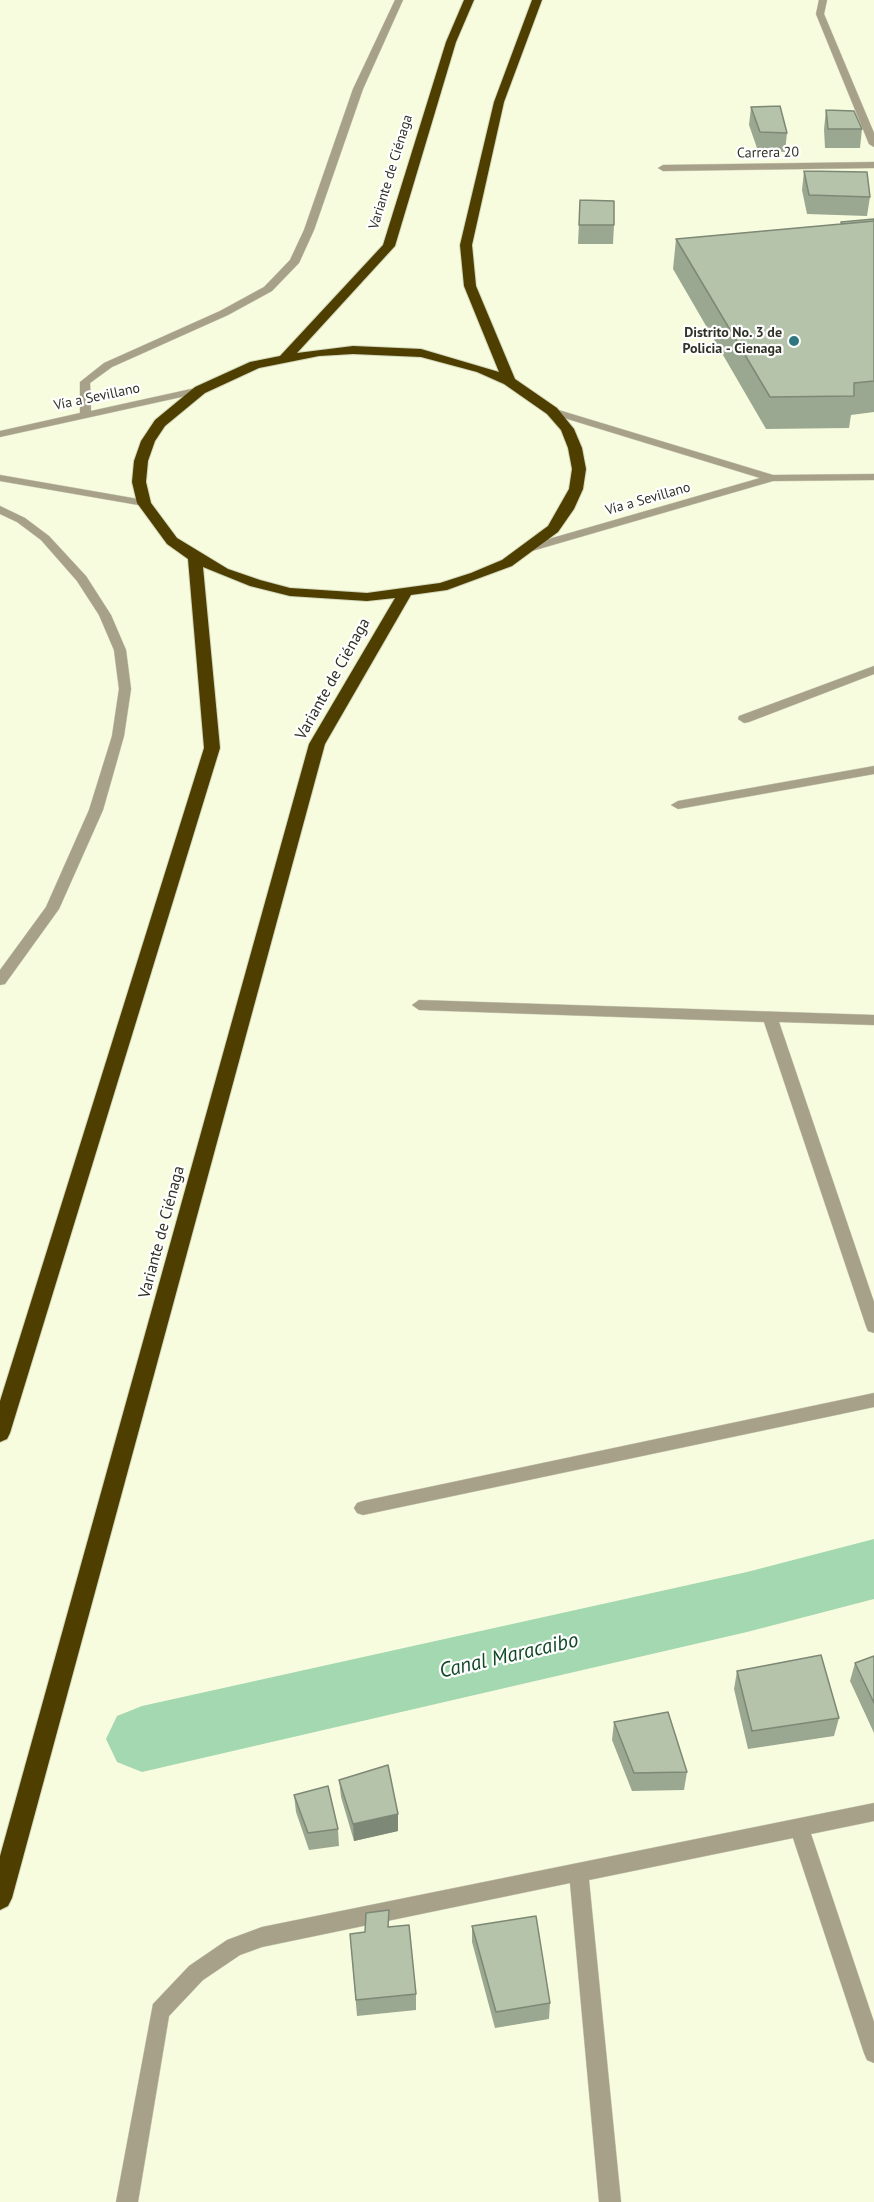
<!DOCTYPE html>
<meta charset="utf-8">
<style>
body{margin:0}
canvas{display:block;background:#f8fcde}
</style>
<canvas width="874" height="2202"></canvas>
<script>
const ctx = document.querySelector('canvas').getContext('2d');
ctx.lineJoin = 'round';
function poly(rows) {
  const path = new Path2D();
  for (const r of rows) {
    path.moveTo(r[0], r[1]);
    for (let i = 2; i < r.length; i += 2) path.lineTo(r[i], r[i + 1]);
  }
  return path;
}
function paint(path, color) {
  ctx.fillStyle = color;
  ctx.fill(path, 'evenodd');
}
function stroke(path, color, width, dash) {
  ctx.strokeStyle = color;
  ctx.lineWidth = width;
  ctx.lineCap = dash ? 'butt' : 'round';
  ctx.setLineDash(dash || []);
  ctx.stroke(path);
}
function write(font, color, halo, rows, align = 'center') {
  ctx.font = font + ' "PT Sans",sans-serif';
  ctx.lineWidth = 4.5;
  ctx.setLineDash([]);
  ctx.textBaseline = 'middle';
  ctx.strokeStyle = halo;
  ctx.fillStyle = color;
  for (const [text, x, y, turn = 0] of rows) {
    ctx.save();
    ctx.translate(x, y);
    ctx.rotate((+turn || 0) * Math.PI / 180);
    ctx.textAlign = isNaN(turn) ? turn : align;
    if (halo) ctx.strokeText(text, 0, 0);
    ctx.fillText(text, 0, 0);
    ctx.restore();
  }
}
const canal = poly([
 [874,1539,874,1599,747,1632,142,1772,117,1762,106,1739,117,1716,142,1706,747,1572,874,1539]
]);
const minor = poly([
 [395,0,403,0,363,89,314,230,299,263,272,291,228,315,112,367,90,383,91,411,200,387,204,388,204,392,0,437,0,431,80,413,80,382,104,363,220,311,264,287,290,260,304,230,353,89,395,0],
 [819,0,827,0,824,14,874,133,874,147,869,144,816,14,819,0],
 [874,162,874,168,663,171,658,168,663,165,874,162],
 [552,408,773,475,874,474,874,480,773,481,532,551,526,547,528,545,760,478,548,413,548,409,552,408],
 [0,475,144,500,150,503,144,506,0,481,0,475],
 [0,506,25,518,49,536,86,576,111,615,126,650,131,689,124,736,103,810,59,909,5,984,0,985,0,970,46,907,89,810,112,736,119,689,114,650,99,615,77,581,41,540,17,522,0,514,0,506],
 [874,666,874,674,749,722,744,723,738,719,739,716,874,666],
 [874,766,874,774,678,809,671,805,678,801,874,766],
 [419,1000,874,1015,874,1025,779,1022,874,1302,874,1333,868,1331,866,1326,764,1022,419,1010,412,1005,419,1000],
 [874,1393,874,1407,363,1515,357,1513,354,1508,357,1503,363,1501,874,1393],
 [874,1803,874,1821,811,1834,874,2022,874,2063,867,2060,864,2053,793,1838,589,1880,621,2202,599,2202,570,1883,262,1947,240,1955,203,1980,169,2016,138,2202,116,2202,153,2004,189,1966,227,1940,262,1927,874,1803]
]);
const highway = poly([
 [464,0,474,0,456,42,395,246,297,353,353,346,421,349,499,372,464,286,460,245,494,102,532,0,542,0,504,102,472,245,476,286,515,379,557,408,574,429,582,448,586,469,583,489,574,509,558,532,512,566,447,590,411,595,325,744,12,1898,8,1906,0,1910,0,1856,309,744,395,598,367,601,290,596,250,586,203,567,220,748,10,1433,7,1439,0,1442,0,1401,204,748,188,559,167,544,137,503,132,482,134,461,141,441,155,420,195,387,250,362,280,356,383,245,446,42,464,0],
 [353,354,421,357,477,372,504,384,547,414,561,430,568,448,572,469,569,489,548,526,502,560,471,573,440,583,367,593,290,588,260,580,228,569,177,538,151,503,146,482,148,461,155,441,165,426,205,393,259,368,319,356,353,354]
]);
const wall = poly([
 [751,107,787,133,785,152,758,151,749,125],
 [826,110,862,129,860,148,825,148,824,129],
 [804,171,870,197,867,216,807,214,802,190],
 [580,200,614,225,613,244,578,244],
 [874,219,874,412,851,415,849,428,766,429,673,269,676,239,840,224,841,222],
 [874,1656,874,1733,850,1681,855,1663],
 [737,1671,839,1718,834,1736,748,1749,734,1689],
 [614,1722,687,1772,684,1790,632,1791,612,1740],
 [339,1780,398,1831,354,1841,341,1797],
 [294,1795,338,1829,339,1846,309,1850,296,1812],
 [472,1926,550,2003,549,2019,495,2028,472,1942],
 [389,1927,416,1994,416,2010,357,2016,350,1934,365,1932]
]);
const shadedWall = poly([
 [398,1814,398,1831,354,1841,353,1824]
]);
const building = poly([
 [780,106,787,133,760,132,751,107,780,106],
 [826,110,854,111,862,129,828,129,826,110],
 [804,171,867,172,870,197,809,195,804,171],
 [580,200,614,201,614,225,579,225,580,200],
 [874,219,874,221,842,224,841,222,874,219],
 [874,221,874,381,854,383,854,396,770,397,676,239,874,221],
 [821,1655,839,1718,752,1731,737,1671,821,1655],
 [874,1656,874,1703,855,1663,874,1656],
 [668,1712,687,1772,634,1773,614,1722,668,1712],
 [388,1765,398,1814,353,1824,339,1780,388,1765],
 [328,1786,338,1829,308,1833,294,1795,328,1786],
 [389,1910,388,1927,409,1925,416,1994,356,2000,350,1934,365,1932,366,1913,389,1910],
 [536,1916,550,2003,496,2012,472,1926,536,1916]
]);
const markers = [
 [794,341,6,"#2f7780"]
];
const farStreetnames = [
 ["Carrera 20",768,153,-1],
 ["Variante de Ciénaga",391,172,-73],
 ["Vía a Sevillano",97,397,-12],
 ["Vía a Sevillano",648,499,-16]
];
const farPoinames = [
 ["Distrito No. 3 de",782,333],
 ["Policia - Cienaga",782,349]
];
const streetNames = [
 ["Variante de Ciénaga",333,679,-61],
 ["Variante de Ciénaga",162,1232,-75]
];
const nearWaternames = [
 ["Canal Maracaibo",509,1656,-13]
];
paint(canal, '#a4d8b0');
stroke(minor, '#d4d8bd', 1);
stroke(highway, '#d4d8bd', 2);
paint(minor, '#a7a189');
paint(highway, '#4e3f00');
paint(wall, '#9ba891');
paint(shadedWall, '#7e8876');
paint(building, '#b4c3a9');
stroke(building, '#7e8876', 1.5);
for (const [x, y, r, color] of markers) {
  const dot = new Path2D();
  dot.arc(x, y, r, 0, 2 * Math.PI);
  ctx.fillStyle = color;
  ctx.fill(dot);
  stroke(dot, '#fff', 2);
}
write('14px', '#313227', '#fff', farStreetnames);
write('bold 14px', '#313227', '#fff', farPoinames, 'right');
write('16px', '#313227', '#fff', streetNames);
write('italic 21px', '#104925', '#fff', nearWaternames);
</script>
